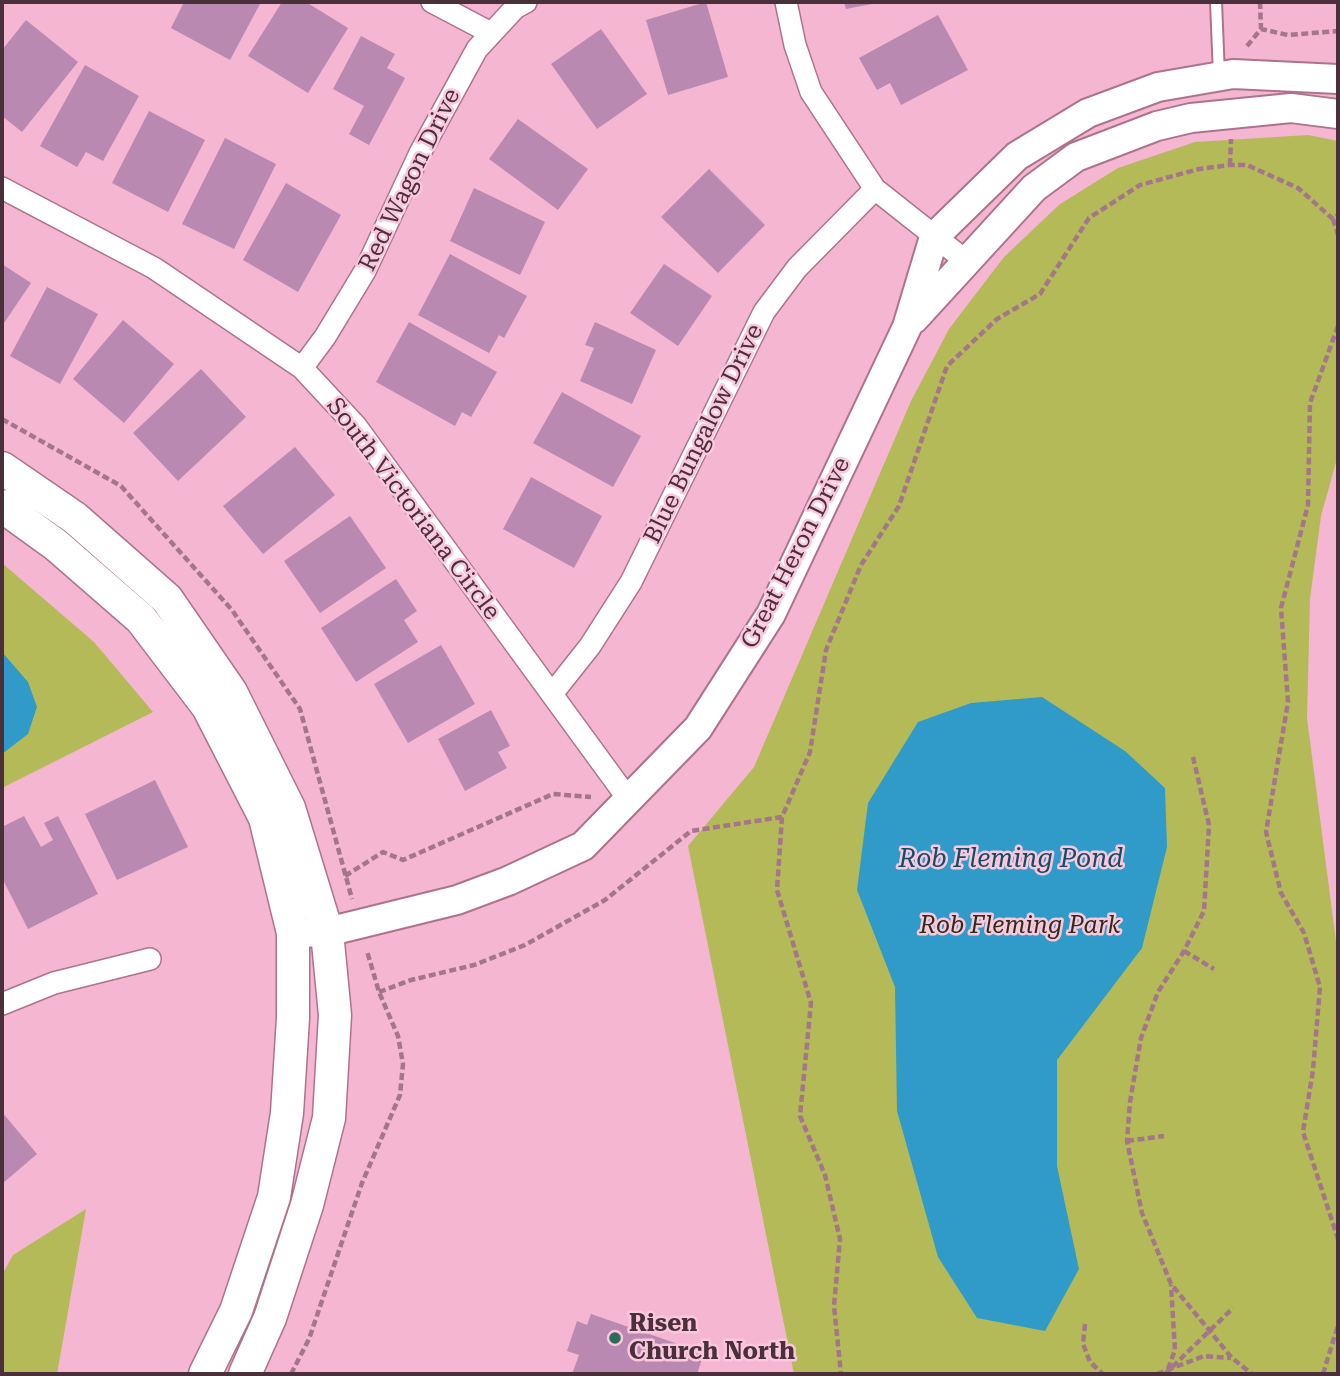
<!DOCTYPE html>
<style>
body{margin:0}
#map{position:relative;width:1340px;height:1376px;overflow:hidden;background:#f5b6d1;font-family:"Roboto Serif",serif}
canvas{display:block}
.frame{position:absolute;inset:0;border:4px solid #49303b;pointer-events:none}
</style>
<div id="map">
<canvas width="1340" height="1376"></canvas>
<div class="frame"></div>
</div>
<script>
const ctx = document.querySelector('canvas').getContext('2d');
ctx.lineJoin = 'round';
function paint(path, color) {
  ctx.fillStyle = color;
  ctx.fill(path, 'evenodd');
}
function poly(rows) {
  const path = new Path2D();
  for (const r of rows) {
    path.moveTo(r[0], r[1]);
    for (let i = 2; i < r.length; i += 2) path.lineTo(r[i], r[i + 1]);
  }
  return path;
}
function stroke(path, color, width, dash) {
  ctx.strokeStyle = color;
  ctx.lineWidth = width;
  ctx.lineCap = dash ? 'butt' : 'round';
  ctx.setLineDash(dash || []);
  ctx.stroke(path);
}
function write(font, color, halo, rows, align = 'center') {
  ctx.font = font + ' "Roboto Serif",serif';
  ctx.lineWidth = 5;
  ctx.setLineDash([]);
  ctx.textBaseline = 'middle';
  ctx.strokeStyle = halo;
  ctx.fillStyle = color;
  for (const [text, x, y, turn = 0] of rows) {
    ctx.save();
    ctx.translate(x, y);
    ctx.rotate((+turn || 0) * Math.PI / 180);
    ctx.textAlign = isNaN(turn) ? turn : align;
    if (halo) ctx.strokeText(text, 0, 0);
    ctx.fillText(text, 0, 0);
    ctx.restore();
  }
}
const green = poly([
 [1308,135,1338,141,1338,455,1321,516,1310,599,1307,718,1338,957,1338,1374,794,1374,688,846,754,767,911,401,949,329,1004,257,1060,204,1118,168,1195,142],
 [2,563,94,642,153,712,2,788],
 [86,1209,57,1374,2,1374,2,1275,13,1255]
]);
const water = poly([
 [2,652,28,682,37,707,28,734,2,754],
 [1042,697,1125,751,1165,788,1167,847,1142,948,1057,1060,1057,1166,1079,1269,1045,1331,977,1318,938,1257,897,1111,895,987,857,890,868,803,918,722,971,703]
]);
const building = poly([
 [184,2,261,2,230,60,171,28],
 [282,2,306,2,348,28,308,93,248,56],
 [706,2,728,77,668,95,646,20],
 [844,2,877,2,877,3,846,9],
 [938,15,968,70,901,105,890,83,877,90,859,58],
 [26,20,78,62,22,132,2,116,2,50],
 [601,29,647,94,597,129,551,64],
 [361,36,395,54,387,68,405,78,369,145,349,134,364,106,333,89],
 [85,65,139,96,103,161,86,152,77,167,40,146],
 [149,111,205,140,168,212,112,183],
 [518,119,588,169,558,210,489,159],
 [225,138,276,164,234,249,182,224],
 [709,169,765,225,718,273,661,217],
 [286,183,341,215,298,292,243,260],
 [474,188,545,222,520,275,450,241],
 [450,254,527,296,504,338,499,335,489,353,418,315],
 [2,264,31,283,2,326],
 [664,264,712,296,678,346,630,313],
 [47,287,98,314,60,384,10,356],
 [123,320,174,364,124,423,73,379],
 [409,322,497,372,471,417,462,412,455,426,376,382],
 [595,322,656,350,632,404,580,381,594,348,585,345],
 [201,369,246,417,178,481,133,433],
 [562,392,641,436,613,487,533,443],
 [295,447,335,495,263,554,223,506],
 [531,477,602,516,574,568,503,529],
 [350,516,386,568,320,613,284,561],
 [396,579,417,611,404,620,418,642,356,682,321,628],
 [441,645,475,704,408,743,374,684],
 [491,710,510,746,498,752,507,768,465,791,438,739],
 [155,780,188,847,117,880,85,814],
 [24,816,41,847,53,840,44,823,58,816,98,894,28,929,2,878,2,827],
 [2,1112,37,1154,2,1184],
 [591,1314,704,1353,697,1374,572,1374,579,1355,567,1351,577,1321,587,1325]
]);
const path = poly([
 [1260,2,1261,29],
 [1247,46,1261,29,1288,35,1338,31],
 [1230,165,1231,139],
 [1333,219,1338,235],
 [1338,326,1310,403,1308,505,1281,608,1288,702,1266,832,1281,893,1304,933,1320,987,1313,1070,1303,1132,1338,1239],
 [2,419,121,486,232,610,300,709,352,899],
 [1193,757,1209,825,1204,911,1184,951,1158,992,1141,1038,1130,1102,1127,1141,1142,1213,1171,1284,1232,1358,1252,1374],
 [782,817,777,890,811,1003,800,1116,825,1175,840,1239,834,1306,841,1374],
 [345,876,383,852,403,860,553,794,591,797],
 [1184,951,1214,969],
 [379,992,411,980,474,965,525,945,605,900,691,831,782,817,810,752,826,650,861,565,899,506,947,366,997,319,1040,294,1089,218,1140,185,1199,169,1230,165,1247,165,1298,188,1333,219,1338,215],
 [1127,1141,1164,1136],
 [1085,1324,1083,1344,1090,1362,1103,1374],
 [1168,1369,1175,1350,1171,1285],
 [291,1374,309,1339,362,1183,400,1095,403,1064,398,1036,379,992,367,951],
 [1157,1374,1204,1356,1231,1358],
 [1165,1374,1233,1308],
 [1323,1374,1338,1325]
]);
const service = poly([
 [1216,2,1219,75]
]);
const minor = poly([
 [432,2,491,33],
 [786,2,795,45,811,92,875,189,966,261],
 [2,188,154,268,302,368,356,426,629,800],
 [302,368,325,337,365,271,420,153,477,49,515,8,526,2],
 [552,694,590,646,631,582,764,312,797,268,875,189],
 [2,1004,54,983,150,959]
]);
const tertiary = poly([
 [914,319,1034,188,1076,157,1157,126,1191,118,1291,108,1338,114],
 [293,933,327,932,457,900,508,881,583,846,698,728,771,614,907,327,934,237,1017,156,1088,113,1158,87,1233,74,1338,79]
]);
const secondary = poly([
 [2,468,75,518,167,599,231,692,289,808,327,932,335,1015,329,1118,307,1205,270,1318,245,1374],
 [2,506,56,545,141,619,208,707,265,818,293,933,293,1018,287,1113,274,1197,236,1311,205,1374]
]);
const markers = [
 [615,1338,7,"#2c6c5a"]
];
const streetNames = [
 ["Red Wagon Drive",410,180,-64],
 ["Blue Bungalow Drive",704,434,-64],
 ["South Victoriana Circle",413,509,53],
 ["Great Heron Drive",796,553,-63]
];
const parkNames = [
 ["Rob Fleming Park",1020,926]
];
const poiNames = [
 ["Risen",629,1324],
 ["Church North",629,1352]
];
const waterNames = [
 ["Rob Fleming Pond",1011,859]
];
paint(green, '#b5ba58');
paint(water, '#309bc9');
paint(building, '#b989b2');
stroke(service, '#ad738d', 14);
stroke(minor, '#ad738d', 24);
stroke(tertiary, '#ad738d', 32);
stroke(secondary, '#ad738d', 35);
stroke(path, '#a37689', 4.5, [7, 3.5]);
stroke(service, '#fff', 10);
stroke(minor, '#fff', 21);
stroke(tertiary, '#fff', 28);
stroke(secondary, '#fff', 32);
for (const [x, y, r, color] of markers) {
  const dot = new Path2D();
  dot.arc(x, y, r, 0, 2 * Math.PI);
  ctx.fillStyle = color;
  ctx.fill(dot);
  stroke(dot, '#fac7dd', 2.5);
}
write('24px', '#49303b', '#fac7dd', streetNames);
write('italic 24px', '#2d2e19', '#fac7dd', parkNames);
write('bold 24px', '#49303b', '#fac7dd', poiNames, 'left');
write('italic 26px', '#134c65', '#fac7dd', waterNames);
</script>
